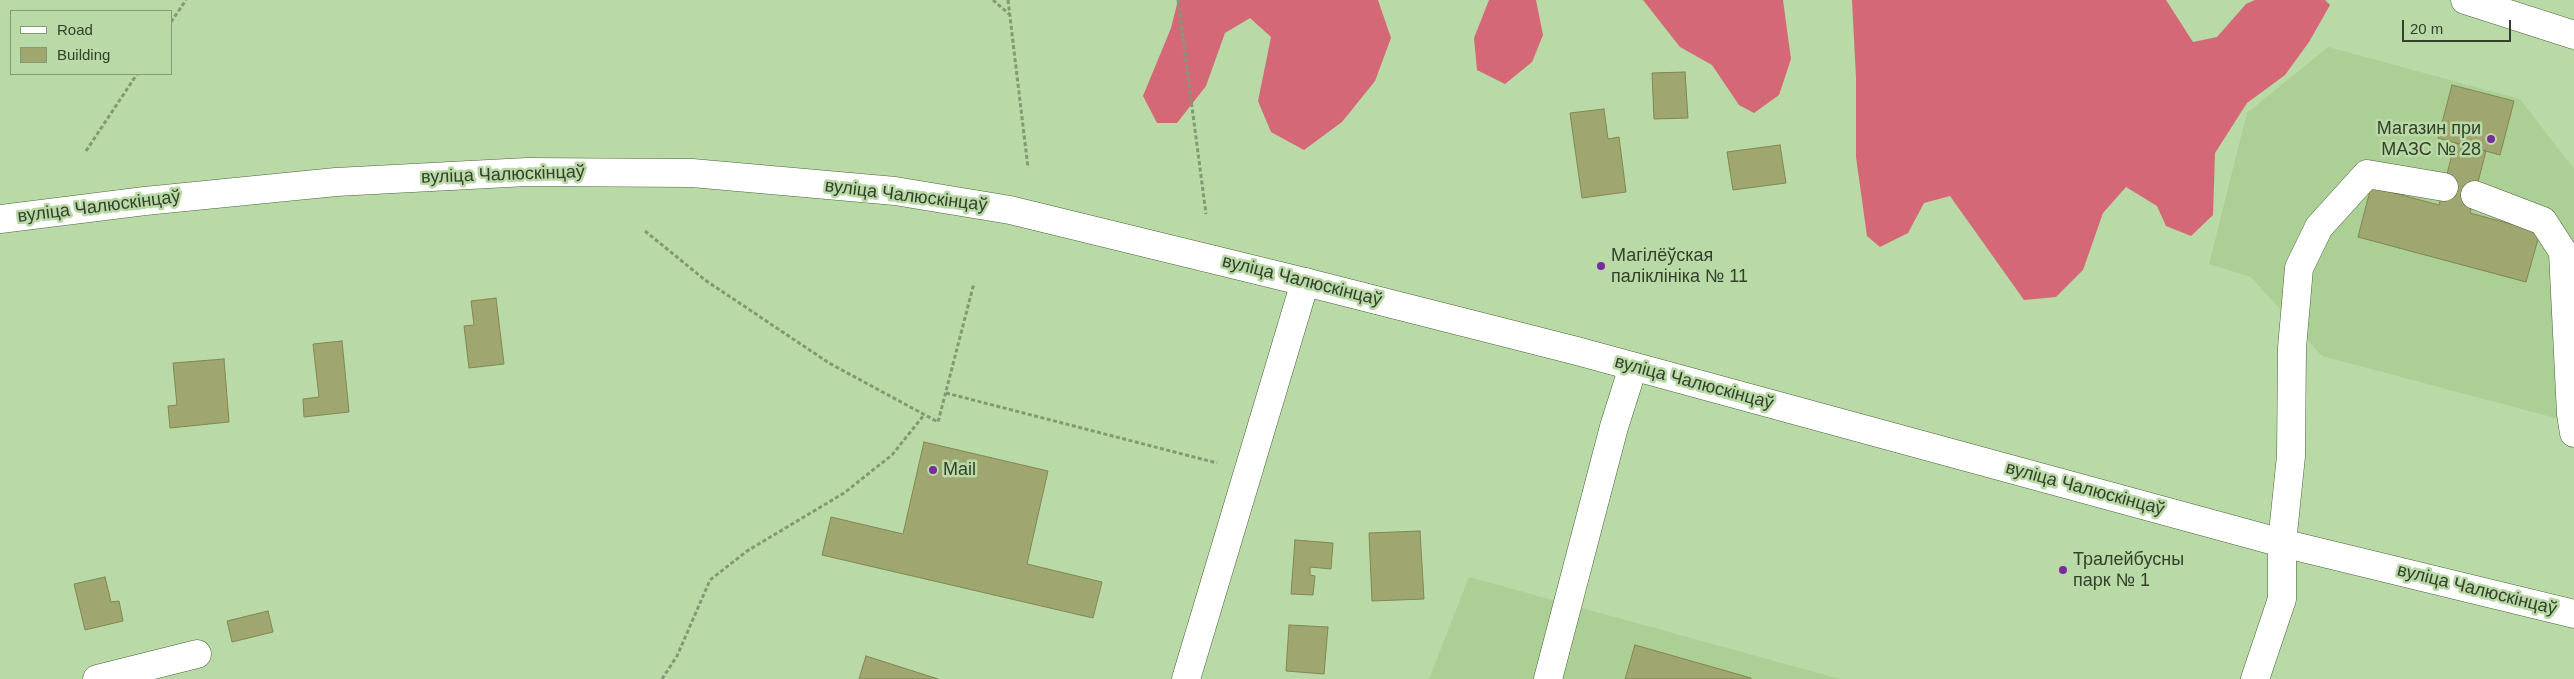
<!DOCTYPE html>
<meta charset="utf-8">
<style>
body{margin:0}
#map{position:relative;width:2574px;height:679px;overflow:hidden;background:#b9d9a6;font-family:Helvetica,sans-serif}
canvas{display:block}
.legend{position:absolute;left:10px;top:10px;width:162px;height:65px;box-sizing:border-box;background:#b9d9a6;border:1px solid #839c75;margin:0;padding:6px 9px;list-style:none;font-size:15px;color:#33402b}
.legend li{display:flex;align-items:center;gap:10px;height:25px}
.legend b{width:25px;border:1px solid #839c75}
.scale{position:absolute;left:2402px;top:20px;width:109px;height:22px;box-sizing:border-box;border:2px solid #33402b;border-top:0;padding-left:6px;font-size:15px;line-height:18px;white-space:nowrap;color:#33402b;-webkit-text-stroke:4px #b9d9a6;paint-order:stroke}
</style>
<div id="map">
<canvas width="2574" height="679"></canvas>
<ul class="legend">
<li><b style="height:6px;background:#fff"></b>Road</li>
<li><b style="height:14px;background:#a0a66f"></b>Building</li>
</ul>
<div class="scale">20 m</div>
</div>
<script>
const ctx = document.querySelector('canvas').getContext('2d');
ctx.lineJoin = 'round';
function paint(path, color) {
  ctx.fillStyle = color;
  ctx.fill(path, 'evenodd');
}
function poly(rows) {
  const path = new Path2D();
  for (const r of rows) {
    path.moveTo(r[0], r[1]);
    for (let i = 2; i < r.length; i += 2) path.lineTo(r[i], r[i + 1]);
  }
  return path;
}
function stroke(path, color, width, dash) {
  ctx.strokeStyle = color;
  ctx.lineWidth = width;
  ctx.lineCap = dash ? 'butt' : 'round';
  ctx.setLineDash(dash || []);
  ctx.stroke(path);
}
function write(font, color, halo, rows, align = 'center') {
  ctx.font = font + ' Helvetica,sans-serif';
  ctx.lineWidth = 5;
  ctx.setLineDash([]);
  ctx.textBaseline = 'middle';
  ctx.strokeStyle = halo;
  ctx.fillStyle = color;
  for (const [text, x, y, turn = 0] of rows) {
    ctx.save();
    ctx.translate(x, y);
    ctx.rotate((+turn || 0) * Math.PI / 180);
    ctx.textAlign = isNaN(turn) ? turn : align;
    if (halo) ctx.strokeText(text, 0, 0);
    ctx.fillText(text, 0, 0);
    ctx.restore();
  }
}
const built = poly([
 [2328,47,2520,99,2574,169,2574,423,2322,356,2251,277,2209,264,2247,113],
 [1469,577,1840,679,1429,679]
]);
const forest = poly([
 [1178,0,1378,0,1391,38,1375,81,1342,122,1304,150,1271,132,1258,101,1271,37,1250,18,1225,33,1206,86,1177,123,1157,123,1143,96,1171,28],
 [1489,0,1536,0,1543,35,1532,62,1505,84,1477,70,1474,38],
 [1643,0,1783,0,1791,59,1779,95,1754,113,1739,105,1712,65,1680,47],
 [1852,0,2166,0,2193,42,2217,37,2246,4,2255,0,2325,0,2330,5,2309,42,2285,75,2247,103,2215,153,2213,215,2191,236,2166,226,2157,206,2126,187,2103,213,2083,270,2056,297,2024,300,1950,196,1924,203,1908,233,1880,247,1867,236,1856,157,1856,78]
]);
const building = poly([
 [1685,72,1688,118,1654,119,1652,73,1685,72],
 [2452,85,2514,101,2500,155,2438,138,2452,85],
 [1604,109,1608,139,1619,137,1626,192,1582,198,1570,113,1604,109],
 [2455,143,2486,151,2470,213,2540,232,2526,282,2358,237,2371,187,2439,205,2455,143],
 [1780,145,1786,183,1733,190,1727,152,1780,145],
 [496,298,504,364,469,368,464,326,474,325,471,301,496,298],
 [342,341,349,412,304,417,303,399,319,397,313,344,342,341],
 [224,359,229,422,170,428,168,406,177,405,173,363,224,359],
 [924,442,1048,471,1027,564,1102,582,1093,618,822,555,831,517,903,534,924,442],
 [1420,531,1424,599,1372,601,1369,533,1420,531],
 [1295,540,1333,543,1331,569,1310,567,1310,575,1315,576,1313,595,1291,594,1295,540],
 [105,577,111,602,119,601,123,621,85,630,74,584,105,577],
 [268,611,273,632,232,642,227,621,268,611],
 [1289,625,1328,627,1324,674,1286,671,1289,625],
 [1635,645,1751,678,1751,679,1625,679,1635,645],
 [866,656,938,679,859,679,866,656]
]);
const path = poly([
 [993,0,1009,14],
 [1008,0,1028,168],
 [1178,0,1206,214],
 [171,22,186,0],
 [86,151,137,74],
 [645,231,705,280,829,363,938,422,974,283],
 [946,393,1217,463],
 [662,679,677,656,710,580,747,551,844,493,892,455,924,415]
]);
const minor = poly([
 [2475,195,2543,221,2563,252,2571,414,2574,433],
 [97,679,197,654],
 [1186,679,1305,282],
 [1548,679,1614,427,1633,367],
 [2255,679,2282,599,2282,543,2291,456,2292,348,2299,268,2319,227,2367,174,2444,187]
]);
const major = poly([
 [2465,0,2574,35],
 [0,219,145,201,336,182,527,172,692,173,895,191,1010,210,1305,282,1577,351,2282,543,2574,614]
]);
const markers = [
 [2491,139,5,"#7a2b9c"],
 [1601,266,5,"#7a2b9c"],
 [933,470,5,"#7a2b9c"],
 [2063,570,5,"#7a2b9c"]
];
const poiNames = [
 ["Магазин при",2481,129,"right"],
 ["МАЗС № 28",2481,150,"right"],
 ["Магілёўская",1611,256],
 ["паліклініка № 11",1611,277],
 ["Mail",943,470],
 ["Тралейбусны",2073,560],
 ["парк № 1",2073,581]
];
const streetNames = [
 ["вуліца Чалюскінцаў",503,175,-2],
 ["вуліца Чалюскінцаў",906,196,7],
 ["вуліца Чалюскінцаў",99,207,-7],
 ["вуліца Чалюскінцаў",1302,281,14],
 ["вуліца Чалюскінцаў",1694,383,15],
 ["вуліца Чалюскінцаў",2085,489,15],
 ["вуліца Чалюскінцаў",2477,590,14]
];
paint(built, '#accf96');
paint(forest, '#d46876');
paint(building, '#a0a66f');
stroke(building, '#818751', 1);
stroke(minor, '#4a6538', 29);
stroke(major, '#4a6538', 29);
stroke(path, '#819a73', 3, [4, 2.5]);
stroke(minor, '#fff', 28);
stroke(major, '#fff', 28);
for (const [x, y, r, color] of markers) {
  const dot = new Path2D();
  dot.arc(x, y, r, 0, 2 * Math.PI);
  ctx.fillStyle = color;
  ctx.fill(dot);
  stroke(dot, '#b9d9a6', 2);
}
write('18px', '#33402b', '#b9d9a6', poiNames, 'left');
write('18px', '#33402b', '#b9d9a6', streetNames);
</script>
